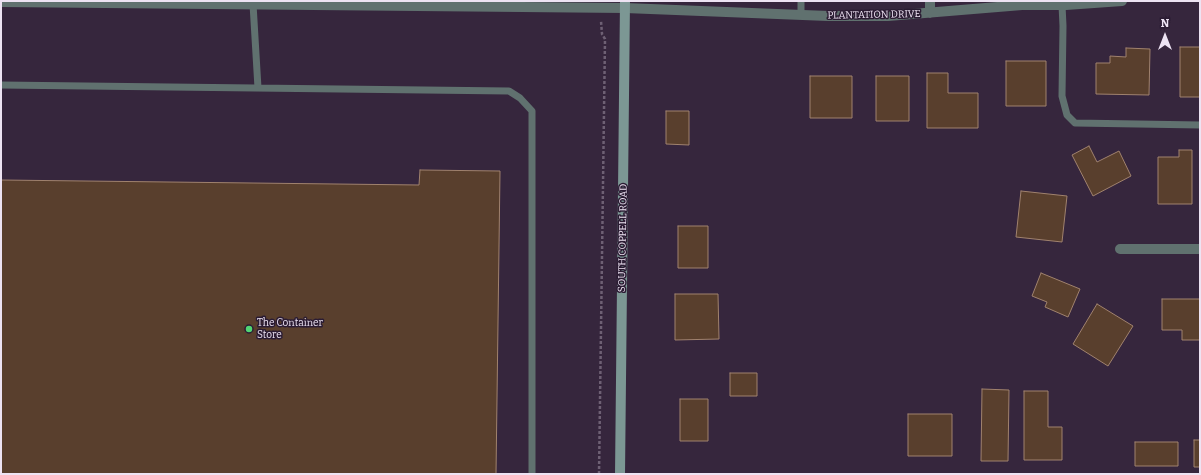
<!DOCTYPE html>
<style>
body{margin:0}
#map{position:relative;width:1201px;height:475px;overflow:hidden;background:#36263d;font-family:Bitter,serif}
canvas{display:block}
.frame{position:absolute;inset:0;border:2px solid #ede3f3;pointer-events:none}
.north{position:absolute;left:1145px;top:16px;width:40px;height:40px;-webkit-text-stroke:3px #2b1c33;paint-order:stroke;rotate:0deg;font-size:11px;font-weight:700;line-height:16px;text-align:center;color:#ede3f3}
.north::after{content:'';display:block;margin:auto;width:14px;height:18px;background:#ede3f3;clip-path:polygon(50% 0,100% 100%,50% 72%,0 100%)}
</style>
<div id="map">
<canvas width="1201" height="475"></canvas>
<div class="frame"></div>
<div class="north">N</div>
</div>
<script>
const ctx = document.querySelector('canvas').getContext('2d');
ctx.lineJoin = 'round';
function paint(path, color) {
  ctx.fillStyle = color;
  ctx.fill(path, 'evenodd');
}
function poly(rows) {
  const path = new Path2D();
  for (const r of rows) {
    path.moveTo(r[0], r[1]);
    for (let i = 2; i < r.length; i += 2) path.lineTo(r[i], r[i + 1]);
  }
  return path;
}
function stroke(path, color, width, dash) {
  ctx.strokeStyle = color;
  ctx.lineWidth = width;
  ctx.lineCap = dash ? 'butt' : 'round';
  ctx.setLineDash(dash || []);
  ctx.stroke(path);
}
function write(font, color, halo, rows, align = 'center') {
  ctx.font = font + ' Bitter,serif';
  ctx.lineWidth = 3;
  ctx.setLineDash([]);
  ctx.textBaseline = 'middle';
  ctx.strokeStyle = halo;
  ctx.fillStyle = color;
  for (const [text, x, y, turn = 0] of rows) {
    ctx.save();
    ctx.translate(x, y);
    ctx.rotate((+turn || 0) * Math.PI / 180);
    ctx.textAlign = isNaN(turn) ? turn : align;
    if (halo) ctx.strokeText(text, 0, 0);
    ctx.fillText(text, 0, 0);
    ctx.restore();
  }
}
const building = poly([
 [1180,47,1200,47,1200,97,1180,97,1180,47],
 [1126,48,1150,49,1149,95,1096,94,1096,63,1110,63,1110,56,1126,57,1126,48],
 [1006,61,1046,61,1046,106,1006,106,1006,61],
 [927,73,948,73,948,93,978,93,978,128,927,128,927,73],
 [810,76,852,76,852,118,810,118,810,76],
 [876,76,909,76,909,121,876,121,876,76],
 [666,111,689,111,689,145,666,144,666,111],
 [1089,146,1097,162,1119,151,1131,176,1093,196,1072,155,1089,146],
 [1179,150,1192,150,1192,204,1158,204,1158,157,1179,157,1179,150],
 [420,170,500,171,496,474,1,474,1,180,419,185,420,170],
 [1021,191,1067,196,1062,242,1016,237,1021,191],
 [678,226,708,226,708,268,678,268,678,226],
 [1041,273,1080,289,1068,317,1045,307,1047,302,1032,296,1041,273],
 [675,294,718,294,719,339,675,340,675,294],
 [1162,299,1200,299,1200,340,1182,340,1182,330,1162,330,1162,299],
 [1097,304,1133,326,1108,366,1073,344,1097,304],
 [730,373,757,373,757,396,730,396,730,373],
 [982,389,1009,390,1008,461,981,461,982,389],
 [1024,391,1048,391,1048,427,1062,427,1062,460,1024,460,1024,391],
 [680,399,708,399,708,441,680,441,680,399],
 [908,414,952,414,952,456,908,456,908,414],
 [1194,440,1200,440,1200,467,1194,467,1194,440],
 [1135,442,1178,442,1178,466,1135,466,1135,442]
]);
const path = poly([
 [599,474,605,39,602,34,601,21]
]);
const lane = poly([
 [253,4,258,88],
 [1062,5,1063,26,1062,96,1067,115,1075,123,1200,125],
 [801,15,801,1],
 [1,85,509,91,520,98,532,111,532,474]
]);
const street = poly([
 [930,1,930,13],
 [1,2,625,8,828,16,888,16,1022,5,1066,5,1122,1],
 [1120,249,1200,249]
]);
const secondary = poly([
 [620,474,625,1]
]);
const markers = [
 [249,329,4,"#51d674"]
];
const streetNames = [
 ["PLANTATION DRIVE",874,15,-1],
 ["SOUTH COPPELL ROAD",623,238,-89]
];
const poiNames = [
 ["The Container",257,323],
 ["Store",257,335]
];
paint(building, '#593f2d');
stroke(building, '#a0826e', 1);
stroke(path, '#6e6074', 2.5, [3, 2]);
stroke(lane, '#60716f', 7);
stroke(street, '#60716f', 10);
stroke(secondary, '#7c9794', 10);
for (const [x, y, r, color] of markers) {
  const dot = new Path2D();
  dot.arc(x, y, r, 0, 2 * Math.PI);
  ctx.fillStyle = color;
  ctx.fill(dot);
  stroke(dot, '#2b1c33', 1.5);
}
write('10px', '#ede3f3', '#2b1c33', streetNames);
write('10px', '#ede3f3', '#2b1c33', poiNames, 'left');
</script>
